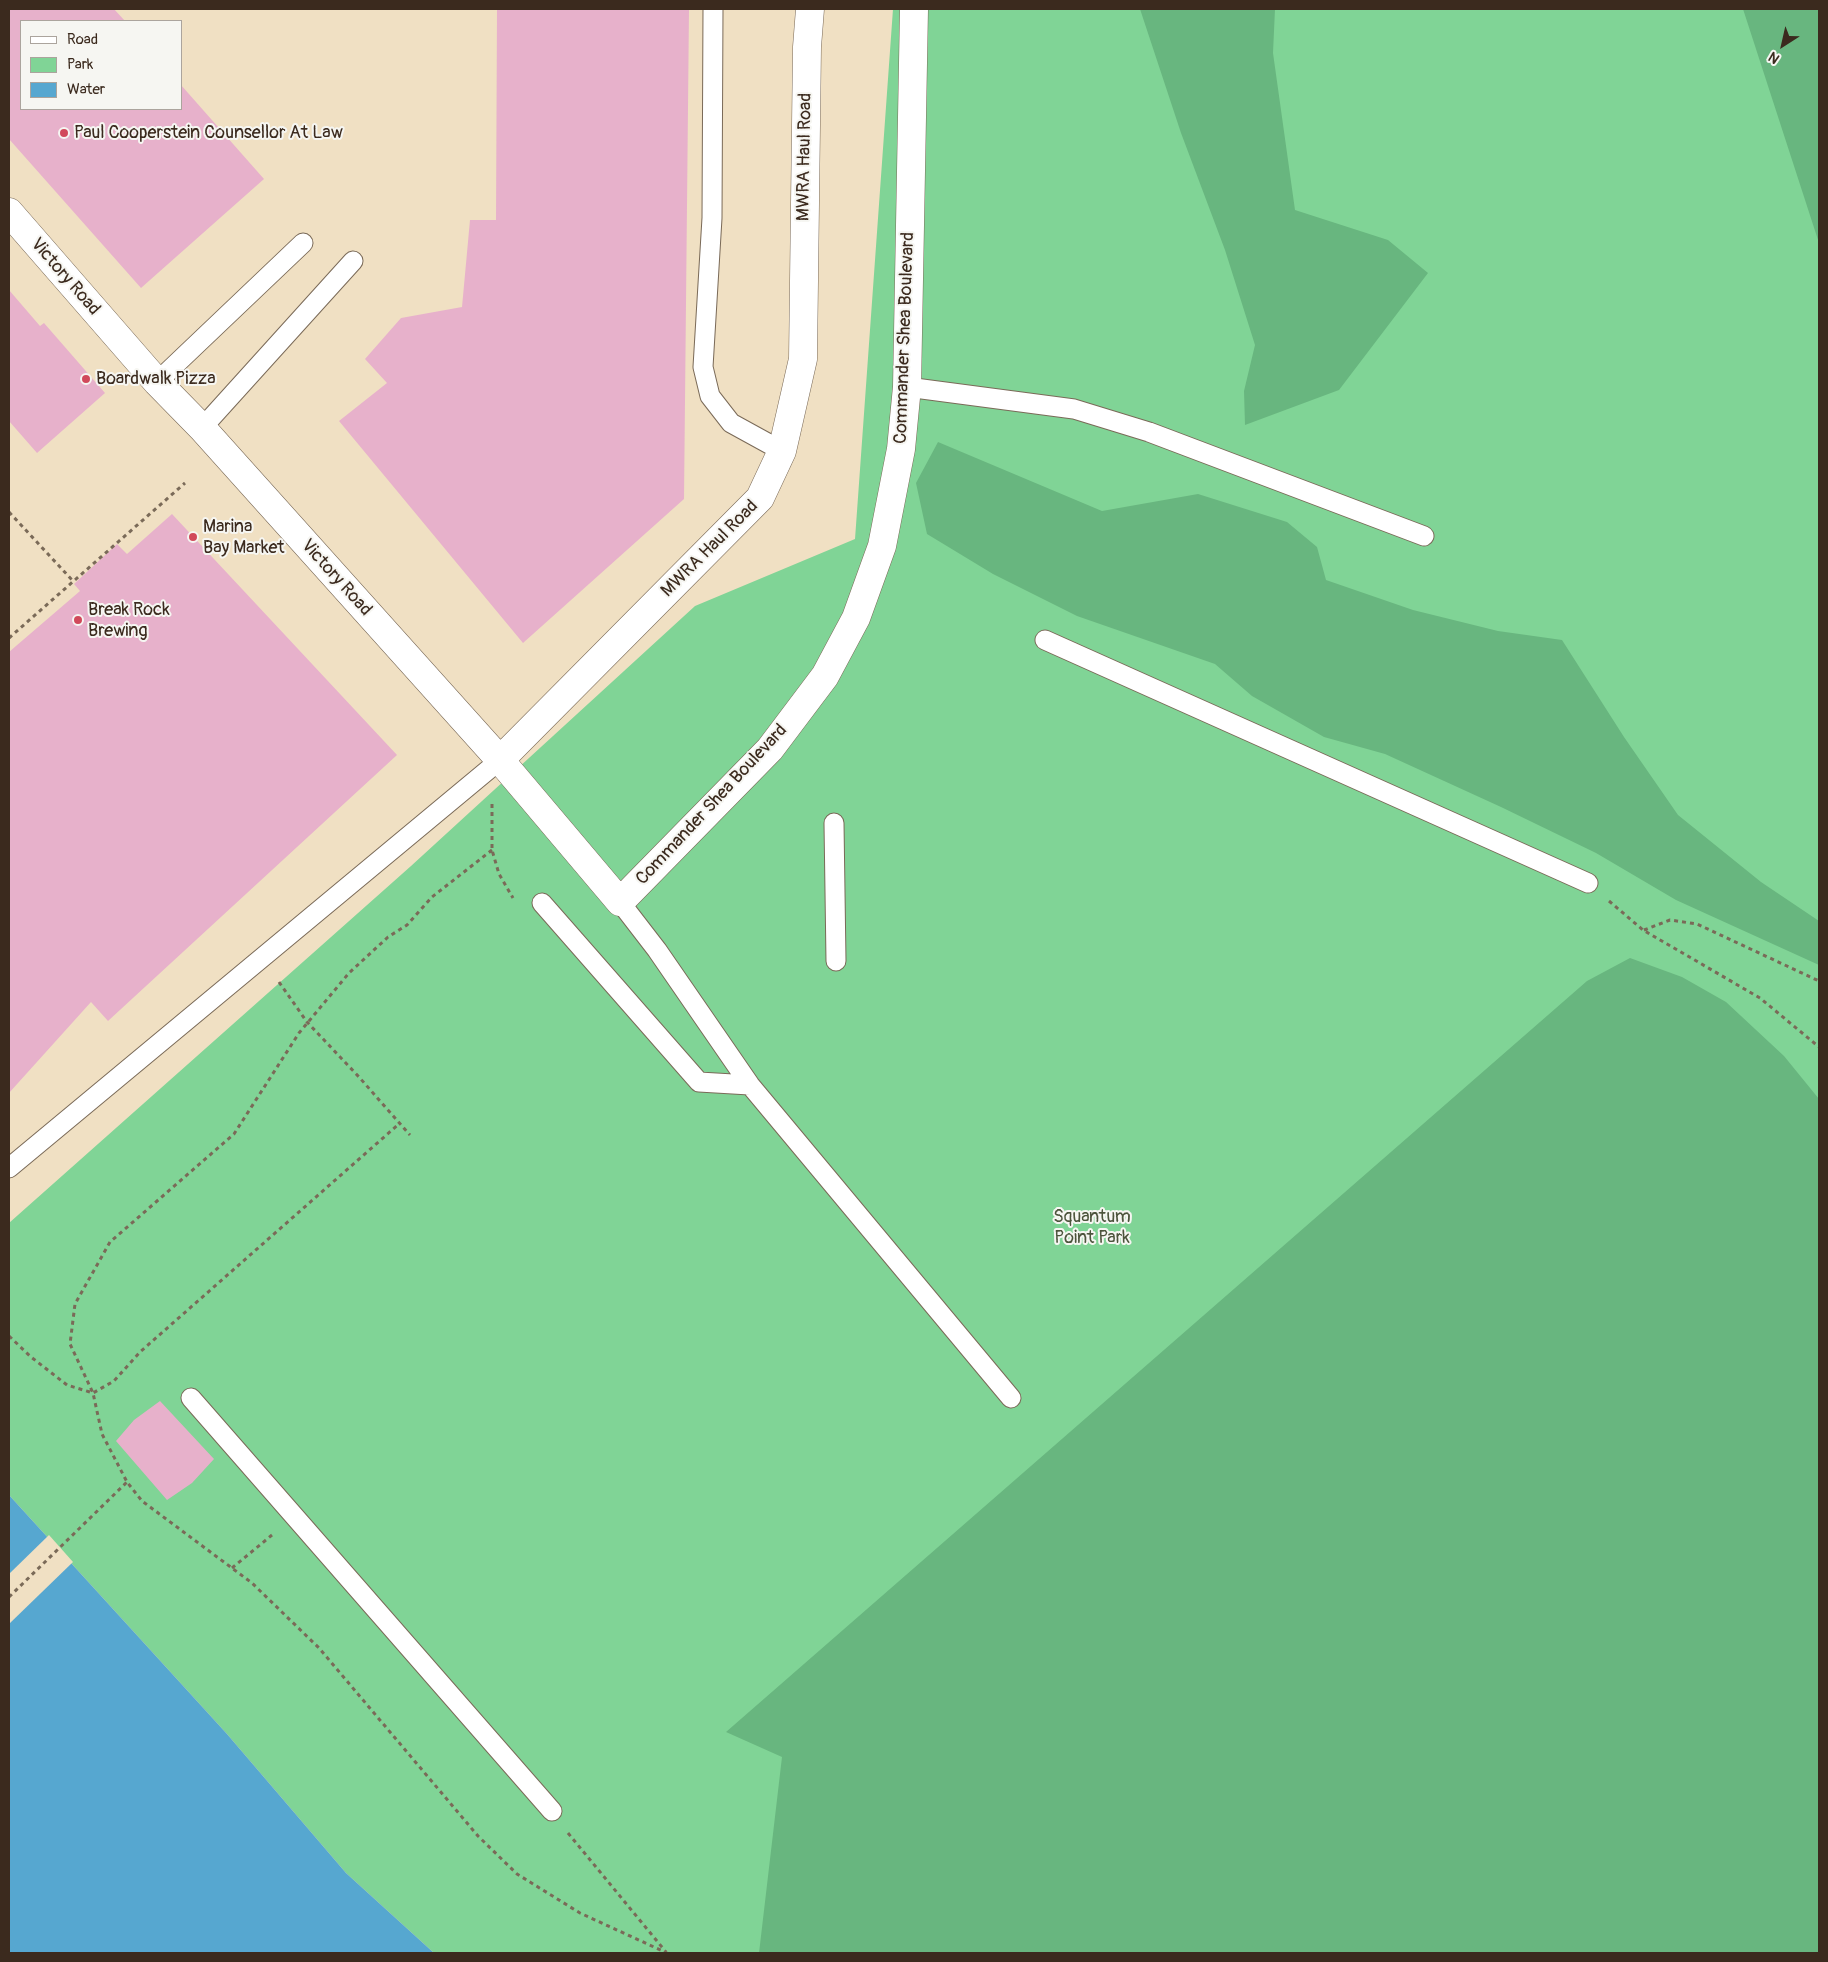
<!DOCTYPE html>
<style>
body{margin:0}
#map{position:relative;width:1828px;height:1962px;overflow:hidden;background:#f0e0c3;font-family:Pangolin,sans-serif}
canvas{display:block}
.frame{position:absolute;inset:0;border:10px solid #3b2a1e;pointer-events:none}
.legend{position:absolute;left:20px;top:20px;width:162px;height:90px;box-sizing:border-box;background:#f6f6f2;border:1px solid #aba49d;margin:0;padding:6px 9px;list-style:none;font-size:15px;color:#3b2a1e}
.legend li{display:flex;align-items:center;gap:10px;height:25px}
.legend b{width:25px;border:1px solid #aba49d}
.north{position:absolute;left:1758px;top:20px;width:50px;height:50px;-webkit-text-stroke:4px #f6f6f2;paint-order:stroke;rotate:215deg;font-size:14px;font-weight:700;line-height:20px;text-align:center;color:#3b2a1e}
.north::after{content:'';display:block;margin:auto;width:18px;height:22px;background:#3b2a1e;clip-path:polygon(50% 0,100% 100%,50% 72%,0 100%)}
</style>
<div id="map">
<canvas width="1828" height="1962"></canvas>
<div class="frame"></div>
<ul class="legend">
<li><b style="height:6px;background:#fff"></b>Road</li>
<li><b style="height:14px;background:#80d496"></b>Park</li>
<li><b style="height:14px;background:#56a7d0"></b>Water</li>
</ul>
<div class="north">N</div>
</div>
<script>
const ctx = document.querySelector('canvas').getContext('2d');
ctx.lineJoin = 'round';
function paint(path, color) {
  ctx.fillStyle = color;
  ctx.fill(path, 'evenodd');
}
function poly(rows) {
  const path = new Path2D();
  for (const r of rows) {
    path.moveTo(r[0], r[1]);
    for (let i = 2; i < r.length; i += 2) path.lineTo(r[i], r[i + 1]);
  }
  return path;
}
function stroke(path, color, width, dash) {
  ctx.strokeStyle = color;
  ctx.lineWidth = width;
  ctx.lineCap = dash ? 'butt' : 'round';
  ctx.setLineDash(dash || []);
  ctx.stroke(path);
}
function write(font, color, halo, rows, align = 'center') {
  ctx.font = font + ' Pangolin,sans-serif';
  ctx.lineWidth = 4;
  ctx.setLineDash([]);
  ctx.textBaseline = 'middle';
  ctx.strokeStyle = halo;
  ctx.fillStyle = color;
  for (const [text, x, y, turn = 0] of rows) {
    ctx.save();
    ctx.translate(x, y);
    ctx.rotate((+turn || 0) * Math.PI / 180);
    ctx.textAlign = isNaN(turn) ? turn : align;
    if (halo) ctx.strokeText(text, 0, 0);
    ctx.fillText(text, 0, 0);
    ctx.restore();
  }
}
const green = poly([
 [893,9,1819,9,1819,1953,434,1953,346,1873,227,1734,9,1495,9,1223,411,866,695,606,855,539]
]);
const forest = poly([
 [1140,9,1275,9,1273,53,1295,210,1388,240,1428,273,1339,390,1245,425,1244,391,1255,345,1225,250,1181,133],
 [1743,9,1819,9,1819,243],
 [938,442,1102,511,1198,494,1287,522,1317,547,1326,580,1413,610,1498,631,1562,640,1624,737,1678,815,1761,882,1819,921,1819,965,1676,900,1596,853,1501,807,1385,754,1324,737,1252,696,1215,664,1077,616,993,574,927,534,916,483],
 [1630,958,1682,977,1726,1002,1784,1056,1819,1099,1819,1953,759,1953,782,1757,726,1732,1587,981]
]);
const water = poly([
 [9,1495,227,1734,346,1873,434,1953,9,1953]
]);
const pier = poly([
 [49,1535,73,1562,9,1624,9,1574]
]);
const building = poly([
 [9,9,114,9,125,21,21,21,21,109,181,109,181,85,264,179,141,288,9,139],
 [497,9,689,9,684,499,523,643,339,421,387,383,365,359,401,318,462,307,470,220,496,220],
 [9,290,40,326,44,323,105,393,37,453,9,421],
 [172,514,397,755,108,1021,91,1002,9,1093,9,652,80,591,74,584,117,544,127,554],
 [160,1401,214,1459,192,1483,167,1500,116,1441,134,1420]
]);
const path = poly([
 [9,512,73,581],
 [9,638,185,483],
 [492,804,492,850,499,874,513,898],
 [492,850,432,897,407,925,388,937,349,973,299,1033,234,1134,110,1242,75,1304,70,1344,93,1393,102,1434,127,1482,142,1501,252,1583,319,1648,478,1836,517,1874,580,1913,667,1953],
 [1609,901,1643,930,1760,998,1819,1047],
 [1644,930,1670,920,1697,924,1819,981],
 [279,982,307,1022,359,1077,410,1135],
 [9,1336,31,1357,67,1385,93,1393,114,1381,140,1352,400,1123],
 [232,1568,272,1535],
 [9,1597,127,1482],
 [568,1833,666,1952]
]);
const lane = poly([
 [713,9,712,218,703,367,710,396,731,423,782,451],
 [157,382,303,243],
 [907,387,1074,409,1149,432,1424,536],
 [202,428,353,261],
 [1045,640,1588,883],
 [834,823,836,961],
 [620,902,657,950,750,1085,1011,1398],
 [542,903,699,1082,750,1085],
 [9,1168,500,760],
 [191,1398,552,1811]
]);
const street = poly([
 [9,212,157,382,202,428,500,760,620,902,770,749,825,676,856,618,882,546,901,449,907,387,914,9],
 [500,760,760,498,782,451,803,359,807,47,810,9]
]);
const markers = [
 [64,133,5,"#d1495b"],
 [86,379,5,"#d1495b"],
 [193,537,5,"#d1495b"],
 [78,620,5,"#d1495b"]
];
const poiNames = [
 ["Paul Cooperstein Counsellor At Law",74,133],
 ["Boardwalk Pizza",96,379],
 ["Marina",203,527],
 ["Bay Market",203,548],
 ["Break Rock",88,610],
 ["Brewing",88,631]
];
const streetNames = [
 ["MWRA Haul Road",805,157,-89],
 ["Victory Road",65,277,49],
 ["Commander Shea Boulevard",905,338,-88],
 ["MWRA Haul Road",710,549,-45],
 ["Victory Road",336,578,48],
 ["Commander Shea Boulevard",712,805,-47]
];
const parkNames = [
 ["Squantum",1092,1217],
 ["Point Park",1092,1238]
];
paint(green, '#80d496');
paint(forest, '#68b67f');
paint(water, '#56a7d0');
paint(pier, '#f0e0c3');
paint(building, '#e7b1cb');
stroke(lane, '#7a6a58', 21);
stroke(street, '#7a6a58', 29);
stroke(path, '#7a6a58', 3, [4, 4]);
stroke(lane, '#fff', 19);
stroke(street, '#fff', 28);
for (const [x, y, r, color] of markers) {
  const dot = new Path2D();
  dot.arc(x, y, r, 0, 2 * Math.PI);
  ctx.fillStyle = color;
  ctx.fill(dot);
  stroke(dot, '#f6f6f2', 2);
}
write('18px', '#3b2a1e', '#f6f6f2', poiNames, 'left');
write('18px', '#3b2a1e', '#f6f6f2', streetNames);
write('18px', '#4c543c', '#f6f6f2', parkNames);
</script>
